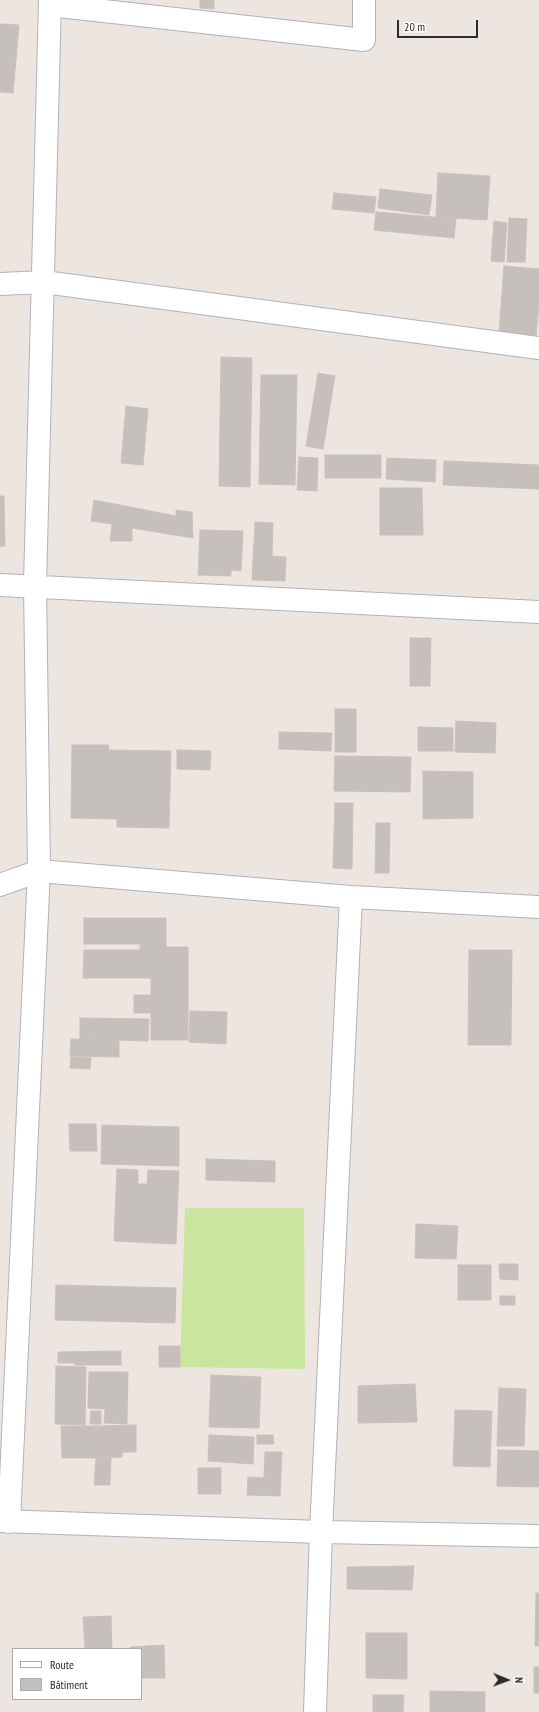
<!DOCTYPE html>
<meta charset="utf-8">
<style>
body{margin:0}
#map{position:relative;width:539px;height:1712px;overflow:hidden;background:#ede6e0;font-family:"PT Sans Narrow",sans-serif}
canvas{display:block}
.legend{position:absolute;left:12px;top:1648px;width:130px;height:52px;box-sizing:border-box;background:#fff;border:1px solid #ababab;margin:0;padding:5px 7px;list-style:none;font-size:12px;color:#2c2c2c}
.legend li{display:flex;align-items:center;gap:8px;height:20px}
.legend b{width:20px;border:1px solid #ababab}
.north{position:absolute;left:487px;top:1660px;width:40px;height:40px;-webkit-text-stroke:3px #fff;paint-order:stroke;rotate:91deg;font-size:11px;font-weight:700;line-height:16px;text-align:center;color:#2c2c2c}
.north::after{content:'';display:block;margin:auto;width:14px;height:18px;background:#2c2c2c;clip-path:polygon(50% 0,100% 100%,50% 72%,0 100%)}
.scale{position:absolute;left:397px;top:20px;width:81px;height:18px;box-sizing:border-box;border:2px solid #2c2c2c;border-top:0;padding-left:5px;font-size:12px;line-height:14px;white-space:nowrap;color:#2c2c2c;-webkit-text-stroke:3px #fff;paint-order:stroke}
</style>
<div id="map">
<canvas width="539" height="1712"></canvas>
<ul class="legend">
<li><b style="height:5px;background:#fff"></b>Route</li>
<li><b style="height:11px;background:#c5c0bc"></b>Bâtiment</li>
</ul>
<div class="north">N</div>
<div class="scale">20 m</div>
</div>
<script>
const ctx = document.querySelector('canvas').getContext('2d');
ctx.lineJoin = 'round';
function paint(path, color) {
  ctx.fillStyle = color;
  ctx.fill(path, 'evenodd');
}
function poly(rows) {
  const path = new Path2D();
  for (const r of rows) {
    path.moveTo(r[0], r[1]);
    for (let i = 2; i < r.length; i += 2) path.lineTo(r[i], r[i + 1]);
  }
  return path;
}
function stroke(path, color, width, dash) {
  ctx.strokeStyle = color;
  ctx.lineWidth = width;
  ctx.lineCap = dash ? 'butt' : 'round';
  ctx.setLineDash(dash || []);
  ctx.stroke(path);
}
const pitch = poly([
 [185,1208,304,1208,305,1369,180,1367]
]);
const building = poly([
 [200,0,214,0,214,9,200,8,200,0],
 [0,24,19,25,13,93,0,92,0,24],
 [438,173,490,176,487,220,436,217,438,173],
 [380,189,432,195,429,215,378,208,380,189],
 [334,193,376,197,374,213,332,209,334,193],
 [376,212,456,219,454,238,374,230,376,212],
 [509,218,527,219,525,262,507,262,509,218],
 [494,221,507,223,504,262,491,261,494,221],
 [504,266,539,269,539,303,536,336,499,333,504,266],
 [221,357,252,358,250,487,219,486,221,357],
 [318,373,335,376,323,449,306,446,318,373],
 [261,375,297,375,295,485,259,484,261,375],
 [126,406,148,409,143,465,121,463,126,406],
 [325,455,381,455,381,478,325,478,325,455],
 [299,457,318,458,317,491,297,490,299,457],
 [387,458,436,460,435,482,386,479,387,458],
 [444,461,539,465,539,489,443,485,444,461],
 [380,488,422,488,423,535,380,535,380,488],
 [0,496,4,496,5,546,0,546,0,496],
 [94,500,176,516,176,510,192,512,193,538,132,528,132,541,110,541,112,524,91,521,94,500],
 [255,522,273,523,272,556,286,557,285,581,252,580,255,522],
 [200,530,243,531,241,571,231,570,231,576,198,575,200,530],
 [410,638,431,638,430,686,410,686,410,638],
 [335,709,356,709,356,752,335,752,335,709],
 [456,721,496,723,495,753,455,752,456,721],
 [418,727,453,728,453,751,418,751,418,727],
 [279,732,332,733,331,751,279,749,279,732],
 [72,745,109,745,108,750,171,751,169,828,117,827,117,819,71,818,72,745],
 [177,750,211,751,210,770,177,769,177,750],
 [335,756,411,757,410,792,334,791,335,756],
 [423,771,473,772,473,818,423,819,423,771],
 [335,803,353,803,352,869,333,868,335,803],
 [376,823,390,823,389,873,375,873,376,823],
 [84,918,166,918,166,947,188,947,188,1040,151,1040,151,1013,134,1013,134,995,151,995,151,978,83,978,84,950,140,950,140,944,84,944,84,918],
 [469,950,512,950,511,1045,468,1045,469,950],
 [190,1011,227,1012,226,1044,189,1042,190,1011],
 [80,1018,149,1019,148,1041,80,1039,80,1018],
 [71,1039,119,1040,119,1057,70,1056,71,1039],
 [71,1057,91,1058,90,1069,70,1068,71,1057],
 [69,1124,96,1124,97,1151,70,1151,69,1124],
 [102,1125,179,1127,179,1166,101,1164,102,1125],
 [206,1159,275,1161,275,1182,206,1180,206,1159],
 [117,1169,138,1170,138,1184,147,1184,148,1170,179,1171,176,1244,114,1241,117,1169],
 [416,1224,458,1226,456,1259,415,1258,416,1224],
 [499,1264,518,1264,518,1280,500,1279,499,1264],
 [458,1265,491,1265,491,1300,458,1300,458,1265],
 [56,1285,176,1288,175,1323,55,1320,56,1285],
 [500,1296,515,1296,515,1305,500,1305,500,1296],
 [159,1346,180,1346,180,1367,159,1367,159,1346],
 [121,1351,121,1365,75,1365,75,1363,58,1363,58,1352,121,1351],
 [56,1366,86,1367,85,1425,55,1424,56,1366],
 [89,1372,128,1372,127,1424,104,1423,105,1409,88,1408,89,1372],
 [211,1375,261,1377,259,1428,209,1427,211,1375],
 [415,1384,417,1422,358,1423,358,1386,415,1384],
 [499,1388,526,1389,524,1446,497,1446,499,1388],
 [455,1410,492,1411,490,1467,453,1466,455,1410],
 [91,1411,101,1411,101,1424,90,1424,91,1411],
 [136,1425,136,1452,122,1452,122,1457,96,1458,98,1426,136,1425],
 [61,1426,98,1426,96,1458,62,1458,61,1426],
 [209,1435,254,1437,253,1464,208,1461,209,1435],
 [257,1435,273,1435,274,1444,257,1444,257,1435],
 [498,1450,539,1451,539,1487,497,1486,498,1450],
 [265,1452,282,1452,280,1496,247,1495,248,1477,264,1478,265,1452],
 [96,1458,111,1458,110,1485,94,1485,96,1458],
 [198,1468,221,1468,221,1494,198,1494,198,1468],
 [414,1566,412,1590,347,1589,347,1567,414,1566],
 [536,1593,539,1593,539,1646,535,1646,536,1593],
 [111,1616,112,1649,85,1649,83,1617,111,1616],
 [366,1633,407,1633,407,1679,366,1678,366,1633],
 [164,1645,165,1678,141,1678,141,1649,130,1649,130,1647,164,1645],
 [534,1667,539,1667,539,1693,534,1693,534,1667],
 [430,1691,485,1692,485,1712,430,1712,430,1691],
 [373,1695,404,1695,403,1712,373,1712,373,1695]
]);
const minor = poly([
 [50,5,364,40,364,0],
 [0,284,44,282,539,348],
 [0,585,539,612],
 [0,885,39,871,351,897,539,907],
 [0,1521,321,1532,539,1536],
 [9,1522,39,871,35,585,50,0],
 [315,1712,321,1532,351,897]
]);
paint(pitch, '#cae59d');
paint(building, '#c5c0bc');
stroke(building, '#c8c2b9', 1);
stroke(minor, '#b0b2bb', 24);
stroke(minor, '#fff', 22);
</script>
